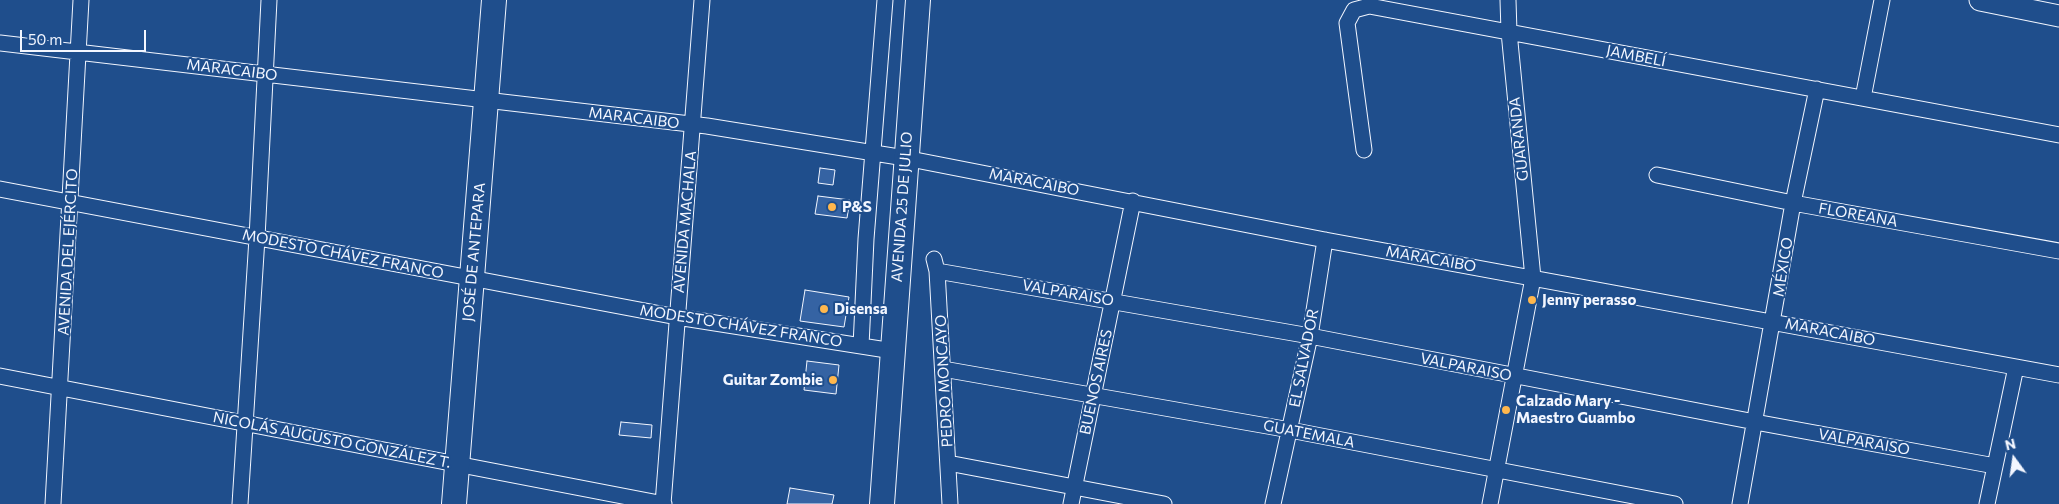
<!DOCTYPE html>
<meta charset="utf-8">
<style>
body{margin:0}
#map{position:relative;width:2059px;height:504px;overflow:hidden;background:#1f4e8c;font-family:Commissioner,sans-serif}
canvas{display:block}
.north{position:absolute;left:1989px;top:434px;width:50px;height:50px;-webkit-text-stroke:4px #1f4e8c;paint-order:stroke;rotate:346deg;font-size:14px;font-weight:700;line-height:20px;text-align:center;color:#f2f6ff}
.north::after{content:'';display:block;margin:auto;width:18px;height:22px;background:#f2f6ff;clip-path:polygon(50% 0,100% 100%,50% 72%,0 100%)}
.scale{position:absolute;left:20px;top:30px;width:126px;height:22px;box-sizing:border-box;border:2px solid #f2f6ff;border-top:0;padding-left:6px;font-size:15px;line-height:18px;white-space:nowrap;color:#f2f6ff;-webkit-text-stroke:4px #1f4e8c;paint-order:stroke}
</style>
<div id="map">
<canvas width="2059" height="504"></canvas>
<div class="north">N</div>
<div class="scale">50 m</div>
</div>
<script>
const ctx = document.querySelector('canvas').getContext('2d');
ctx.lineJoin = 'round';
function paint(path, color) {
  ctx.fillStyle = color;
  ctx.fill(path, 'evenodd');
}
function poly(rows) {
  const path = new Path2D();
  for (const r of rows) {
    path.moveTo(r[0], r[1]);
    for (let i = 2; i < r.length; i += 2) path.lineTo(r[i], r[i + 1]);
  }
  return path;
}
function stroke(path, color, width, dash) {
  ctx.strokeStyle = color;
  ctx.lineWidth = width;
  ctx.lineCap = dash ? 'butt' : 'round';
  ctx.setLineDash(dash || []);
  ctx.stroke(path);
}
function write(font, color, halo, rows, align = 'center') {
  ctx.font = font + ' Commissioner,sans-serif';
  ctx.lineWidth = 4;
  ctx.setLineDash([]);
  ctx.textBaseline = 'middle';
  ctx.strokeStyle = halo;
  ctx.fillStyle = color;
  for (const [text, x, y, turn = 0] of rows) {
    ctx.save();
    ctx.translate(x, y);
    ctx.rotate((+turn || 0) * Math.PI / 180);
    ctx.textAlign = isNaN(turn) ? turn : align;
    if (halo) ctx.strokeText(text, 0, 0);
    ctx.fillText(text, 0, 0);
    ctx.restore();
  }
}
const building = poly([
 [820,168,835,170,833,185,818,183,820,168],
 [818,196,850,200,847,218,815,214,818,196],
 [805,290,849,297,844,327,800,321,805,290],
 [807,361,839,365,836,394,804,390,807,361],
 [621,422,652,425,651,438,619,435,621,422],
 [790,488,834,495,832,504,787,504,790,488]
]);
const street = poly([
 [0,43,707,126,905,158,1325,240,2059,375],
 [1863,98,1882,0],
 [1364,150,1347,23,1354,10,1369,6,2059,135],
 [1657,175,1793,203,2059,251],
 [0,189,677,317,893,351],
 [934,259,937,271,950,504],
 [937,271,1310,336,1755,422,1995,466],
 [861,346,866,239,885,0],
 [943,369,1290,430,1675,504],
 [0,376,664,504],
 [948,463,1164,504],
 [53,504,81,0],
 [240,504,257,238,269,0],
 [663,504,702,0],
 [1071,504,1133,201],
 [1273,504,1310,336,1325,240],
 [1490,504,1533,278,1509,32,1508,0],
 [1740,504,1793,203,1817,89],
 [1987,504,2016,367]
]);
const secondary = poly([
 [1980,0,2059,16]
]);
const primary = poly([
 [454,504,494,0],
 [882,504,918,0]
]);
const markers = [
 [832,207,5,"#ffb74d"],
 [1532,300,5,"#ffb74d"],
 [824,309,5,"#ffb74d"],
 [833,380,5,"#ffb74d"],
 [1506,410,5,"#ffb74d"]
];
const streetNames = [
 ["JAMBELÍ",1636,56,11],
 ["MARACAIBO",232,70,7],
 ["MARACAIBO",634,118,7],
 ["GUARANDA",1519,139,-96],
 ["MARACAIBO",1034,182,11],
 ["AVENIDA 25 DE JULIO",902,207,-86],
 ["FLOREANA",1858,215,10],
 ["AVENIDA MACHALA",685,222,-85],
 ["AVENIDA DEL EJÉRCITO",68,252,-87],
 ["JOSÉ DE ANTEPARA",474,252,-85],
 ["MODESTO CHÁVEZ FRANCO",343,254,11],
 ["MARACAIBO",1431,259,10],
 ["MÉXICO",1783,267,-81],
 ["VALPARAISO",1068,293,10],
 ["MODESTO CHÁVEZ FRANCO",741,326,9],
 ["MARACAIBO",1830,332,11],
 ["EL SALVADOR",1304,358,-79],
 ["VALPARAISO",1466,367,11],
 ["PEDRO MONCAYO",944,381,-93],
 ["BUENOS AIRES",1096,382,-78],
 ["GUATEMALA",1309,434,11],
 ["NICOLÁS AUGUSTO GONZÁLEZ T.",332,440,11],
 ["VALPARAISO",1864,442,10]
];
const poiNames = [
 ["P&S",842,207],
 ["Jenny perasso",1542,300],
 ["Disensa",834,309],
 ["Guitar Zombie",823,380,"right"],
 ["Calzado Mary -",1516,401],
 ["Maestro Guambo",1516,418]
];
paint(building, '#3563a3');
stroke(building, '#f2f6ff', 1);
stroke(street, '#f2f6ff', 17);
stroke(secondary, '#f2f6ff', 23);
stroke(primary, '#f2f6ff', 26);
stroke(street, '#1f4e8c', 15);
stroke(secondary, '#1f4e8c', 21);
stroke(primary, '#1f4e8c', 24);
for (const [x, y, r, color] of markers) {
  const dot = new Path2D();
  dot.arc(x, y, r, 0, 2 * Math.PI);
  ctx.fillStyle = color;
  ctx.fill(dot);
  stroke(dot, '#1f4e8c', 2);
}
write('15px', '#f2f6ff', '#1f4e8c', streetNames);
write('bold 15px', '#f2f6ff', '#1f4e8c', poiNames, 'left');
</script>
